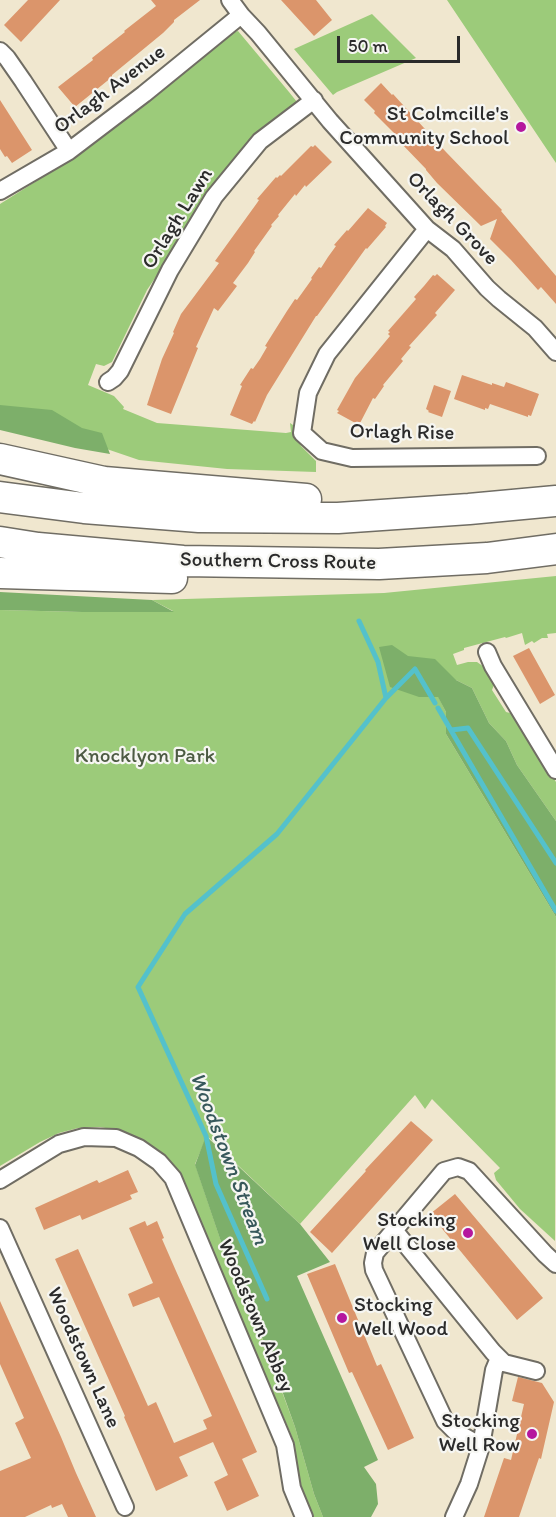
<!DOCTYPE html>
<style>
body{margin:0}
#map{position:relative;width:556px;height:1517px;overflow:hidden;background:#f0e7cf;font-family:Itim,sans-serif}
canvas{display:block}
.scale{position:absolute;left:337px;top:36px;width:123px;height:27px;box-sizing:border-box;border:3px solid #2b2b2b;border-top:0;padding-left:8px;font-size:18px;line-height:21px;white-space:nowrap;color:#2b2b2b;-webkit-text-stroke:4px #f6f6f2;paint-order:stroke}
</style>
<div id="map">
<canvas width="556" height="1517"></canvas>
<div class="scale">50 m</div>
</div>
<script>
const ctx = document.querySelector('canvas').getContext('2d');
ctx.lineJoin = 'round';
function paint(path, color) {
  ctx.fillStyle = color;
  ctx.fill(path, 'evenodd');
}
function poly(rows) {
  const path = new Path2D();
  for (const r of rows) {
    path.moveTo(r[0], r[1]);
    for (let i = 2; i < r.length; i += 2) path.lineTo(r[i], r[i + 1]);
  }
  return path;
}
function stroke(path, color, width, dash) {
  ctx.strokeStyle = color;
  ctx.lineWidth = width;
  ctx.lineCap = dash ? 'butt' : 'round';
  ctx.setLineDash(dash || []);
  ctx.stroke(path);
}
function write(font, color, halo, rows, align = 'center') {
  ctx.font = font + ' Itim,sans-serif';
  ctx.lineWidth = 4.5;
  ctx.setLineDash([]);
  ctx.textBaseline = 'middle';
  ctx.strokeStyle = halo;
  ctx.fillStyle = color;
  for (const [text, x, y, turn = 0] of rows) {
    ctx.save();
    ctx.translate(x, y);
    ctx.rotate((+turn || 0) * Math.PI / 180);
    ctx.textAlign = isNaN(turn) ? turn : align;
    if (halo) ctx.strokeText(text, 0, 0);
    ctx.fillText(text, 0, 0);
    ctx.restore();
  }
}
const green = poly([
 [447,0,556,0,556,163],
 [372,14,416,58,337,92,333,95,294,49],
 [238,31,289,92,297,102,296,105,212,194,147,290,112,362,104,366,96,364,88,385,114,396,124,407,123,409,157,423,286,433,291,432,290,423,293,425,294,431,301,446,316,461,316,472,227,469,139,460,45,428,0,419,0,204,73,158,136,111,231,33],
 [556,576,556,633,547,634,548,638,542,638,534,643,532,641,525,645,522,633,506,638,505,637,464,648,464,650,453,654,457,665,468,662,477,662,487,669,495,682,492,690,506,712,514,714,556,782,556,821,517,765,506,741,489,723,472,688,456,680,438,696,446,712,446,734,556,917,555,1241,520,1209,496,1180,494,1173,500,1168,432,1099,425,1109,415,1095,300,1224,207,1136,195,1164,235,1283,257,1324,295,1427,314,1494,323,1517,311,1517,300,1491,295,1468,296,1456,294,1442,290,1432,177,1172,162,1155,144,1141,123,1131,100,1127,78,1128,59,1133,40,1142,0,1166,0,610,82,612,173,611,152,600,384,593]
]);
const forest = poly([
 [0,405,52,410,82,428,102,433,110,454,75,448,0,430],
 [0,592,152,600,174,612,82,612,0,610],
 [392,645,408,656,435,659,456,680,472,688,489,723,506,741,517,765,556,821,556,917,446,734,446,712,438,697,419,697,390,687,379,647],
 [206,1136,300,1224,330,1262,297,1276,378,1460,364,1467,376,1484,378,1504,371,1517,323,1517,314,1494,295,1427,276,1374,257,1324,235,1283,195,1165]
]);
const stream = poly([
 [386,698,415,669,435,703],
 [438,708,556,911],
 [451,730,468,728,556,863],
 [267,1299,216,1184,206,1136,138,987,185,914,277,834,386,698,378,662,359,621]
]);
const building = poly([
 [28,0,60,0,21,42,4,25],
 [151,0,200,0,174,20,174,22,163,33,112,75,112,77,75,107,58,87,93,60,92,58,125,32,124,31,156,6],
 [281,0,316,0,332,20,314,36],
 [381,83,392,95,393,94,446,152,502,210,501,211,556,276,556,304,541,287,538,290,511,260,490,239,497,219,481,226,437,183,426,170,426,169,399,141,400,139,374,113,375,111,364,100],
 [0,100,32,150,12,163,7,156,5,157,0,149],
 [315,145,332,162,306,187,305,185,296,196,295,194,278,215,279,216,271,225,272,226,254,251,255,252,248,263,233,283,237,286,218,311,214,308,196,347,198,348,171,414,147,405,162,359,174,333,173,332,181,314,219,263,215,261,257,203,259,200,257,199,276,177,277,178,280,175,281,176,311,146,313,147],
 [368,208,387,223,385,226,386,227,367,249,366,248,317,316,316,316,267,395,255,422,254,421,252,424,230,415,242,386,240,385,251,368,253,369,260,359,267,347,265,346,287,311,295,299,297,300,312,279,311,278,319,267,321,268,328,257,336,246,334,245,347,230,348,231],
 [437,274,455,290,435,313,437,315,409,346,411,347,401,359,403,361,383,385,384,386,375,399,373,398,359,425,337,413,339,411,337,410,355,378,390,336,388,334,390,332,388,331,416,299,414,297,424,286,433,275,435,276],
 [462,375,492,385,492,383,504,387,506,382,539,394,531,416,528,415,528,417,490,404,488,409,485,408,485,410,454,399],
 [434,385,451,391,442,417,428,412,429,411,426,409],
 [529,648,555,695,540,704,513,656],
 [411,1121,433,1140,332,1253,310,1232,366,1171,365,1170],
 [128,1170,138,1192,130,1195,132,1199,82,1220,80,1215,44,1230,35,1208,97,1180,99,1183],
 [455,1194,543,1298,517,1320,430,1214],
 [145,1221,147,1226,157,1221,164,1238,162,1239,176,1271,257,1452,242,1459,259,1496,227,1511,214,1482,228,1475,213,1442,179,1457,188,1476,156,1491,124,1417,125,1416,55,1259,78,1249,148,1406,156,1402,174,1443,207,1429,203,1420,212,1416,159,1297,133,1307,128,1294,153,1283,129,1228],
 [335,1264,377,1366,381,1364,414,1438,388,1450,352,1372,349,1373,307,1274],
 [0,1301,61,1437,76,1473,96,1517,68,1517,62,1504,52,1508,51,1505,25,1517,0,1517,0,1471,31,1458,15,1423,24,1418,0,1364],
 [518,1377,542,1383,554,1402,541,1459,539,1458,519,1517,484,1517,504,1458,511,1460,524,1404,512,1401]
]);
const street = poly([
 [230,0,241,15,258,33,330,121,427,229,453,249,487,288,499,299,535,328,556,352],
 [0,51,7,58,23,81,69,151],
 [0,191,69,151,144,94,241,15],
 [427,229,327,354,308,393,302,433,322,451,352,458,537,456],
 [108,382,114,378,120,371,170,270,214,197,260,141,314,100],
 [487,652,493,666,556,770],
 [0,1180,59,1144,84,1137,116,1138,139,1148,159,1162,173,1178,285,1445,292,1488,304,1517],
 [0,1228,125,1507],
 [394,1230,493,1352,504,1363,536,1371],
 [481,1446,456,1432,445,1421,374,1270,373,1263,375,1253,444,1171,458,1167,469,1171,545,1254,556,1264],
 [454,1517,469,1484,481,1446,494,1370,499,1358]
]);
const highway = poly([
 [0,459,104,482,306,499],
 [0,497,84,508,199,517,338,518,469,509,556,501],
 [0,542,38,548,183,561,379,564,487,558,556,549],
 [0,573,172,578]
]);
const markers = [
 [521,127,6,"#b5179e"],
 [468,1233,6,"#b5179e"],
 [342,1318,6,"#b5179e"],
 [532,1434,6,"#b5179e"]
];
const streetNames = [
 ["Orlagh Avenue",110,90,-37],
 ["Orlagh Lawn",178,219,-58],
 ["Orlagh Grove",452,219,46],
 ["Orlagh Rise",402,433,1],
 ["Southern Cross Route",278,562,1],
 ["Woodstown Abbey",255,1316,67],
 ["Woodstown Lane",83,1358,66]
];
const poiNames = [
 ["St Colmcille's",509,115],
 ["Community School",509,139],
 ["Stocking",456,1221],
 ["Well Close",456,1245],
 ["Stocking",354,1306,"left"],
 ["Well Wood",354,1330,"left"],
 ["Stocking",520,1422],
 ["Well Row",520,1446]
];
const parkNames = [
 ["Knocklyon Park",145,757]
];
const waterNames = [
 ["Woodstown Stream",228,1159,69]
];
paint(green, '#9ccb7a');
paint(forest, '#7daf6a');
stroke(stream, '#54c1cb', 5);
paint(building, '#db956b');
stroke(street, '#706d64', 20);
stroke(highway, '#706d64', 33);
stroke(street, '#fff', 16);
stroke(highway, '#fff', 30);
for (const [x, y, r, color] of markers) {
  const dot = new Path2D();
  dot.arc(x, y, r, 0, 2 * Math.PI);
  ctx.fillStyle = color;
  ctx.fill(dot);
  stroke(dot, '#f6f6f2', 2);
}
write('21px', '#2b2b2b', '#f6f6f2', streetNames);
write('21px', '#2b2b2b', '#f6f6f2', poiNames, 'right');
write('21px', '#4d5b43', '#f6f6f2', parkNames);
write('italic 22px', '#37585b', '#f6f6f2', waterNames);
</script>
